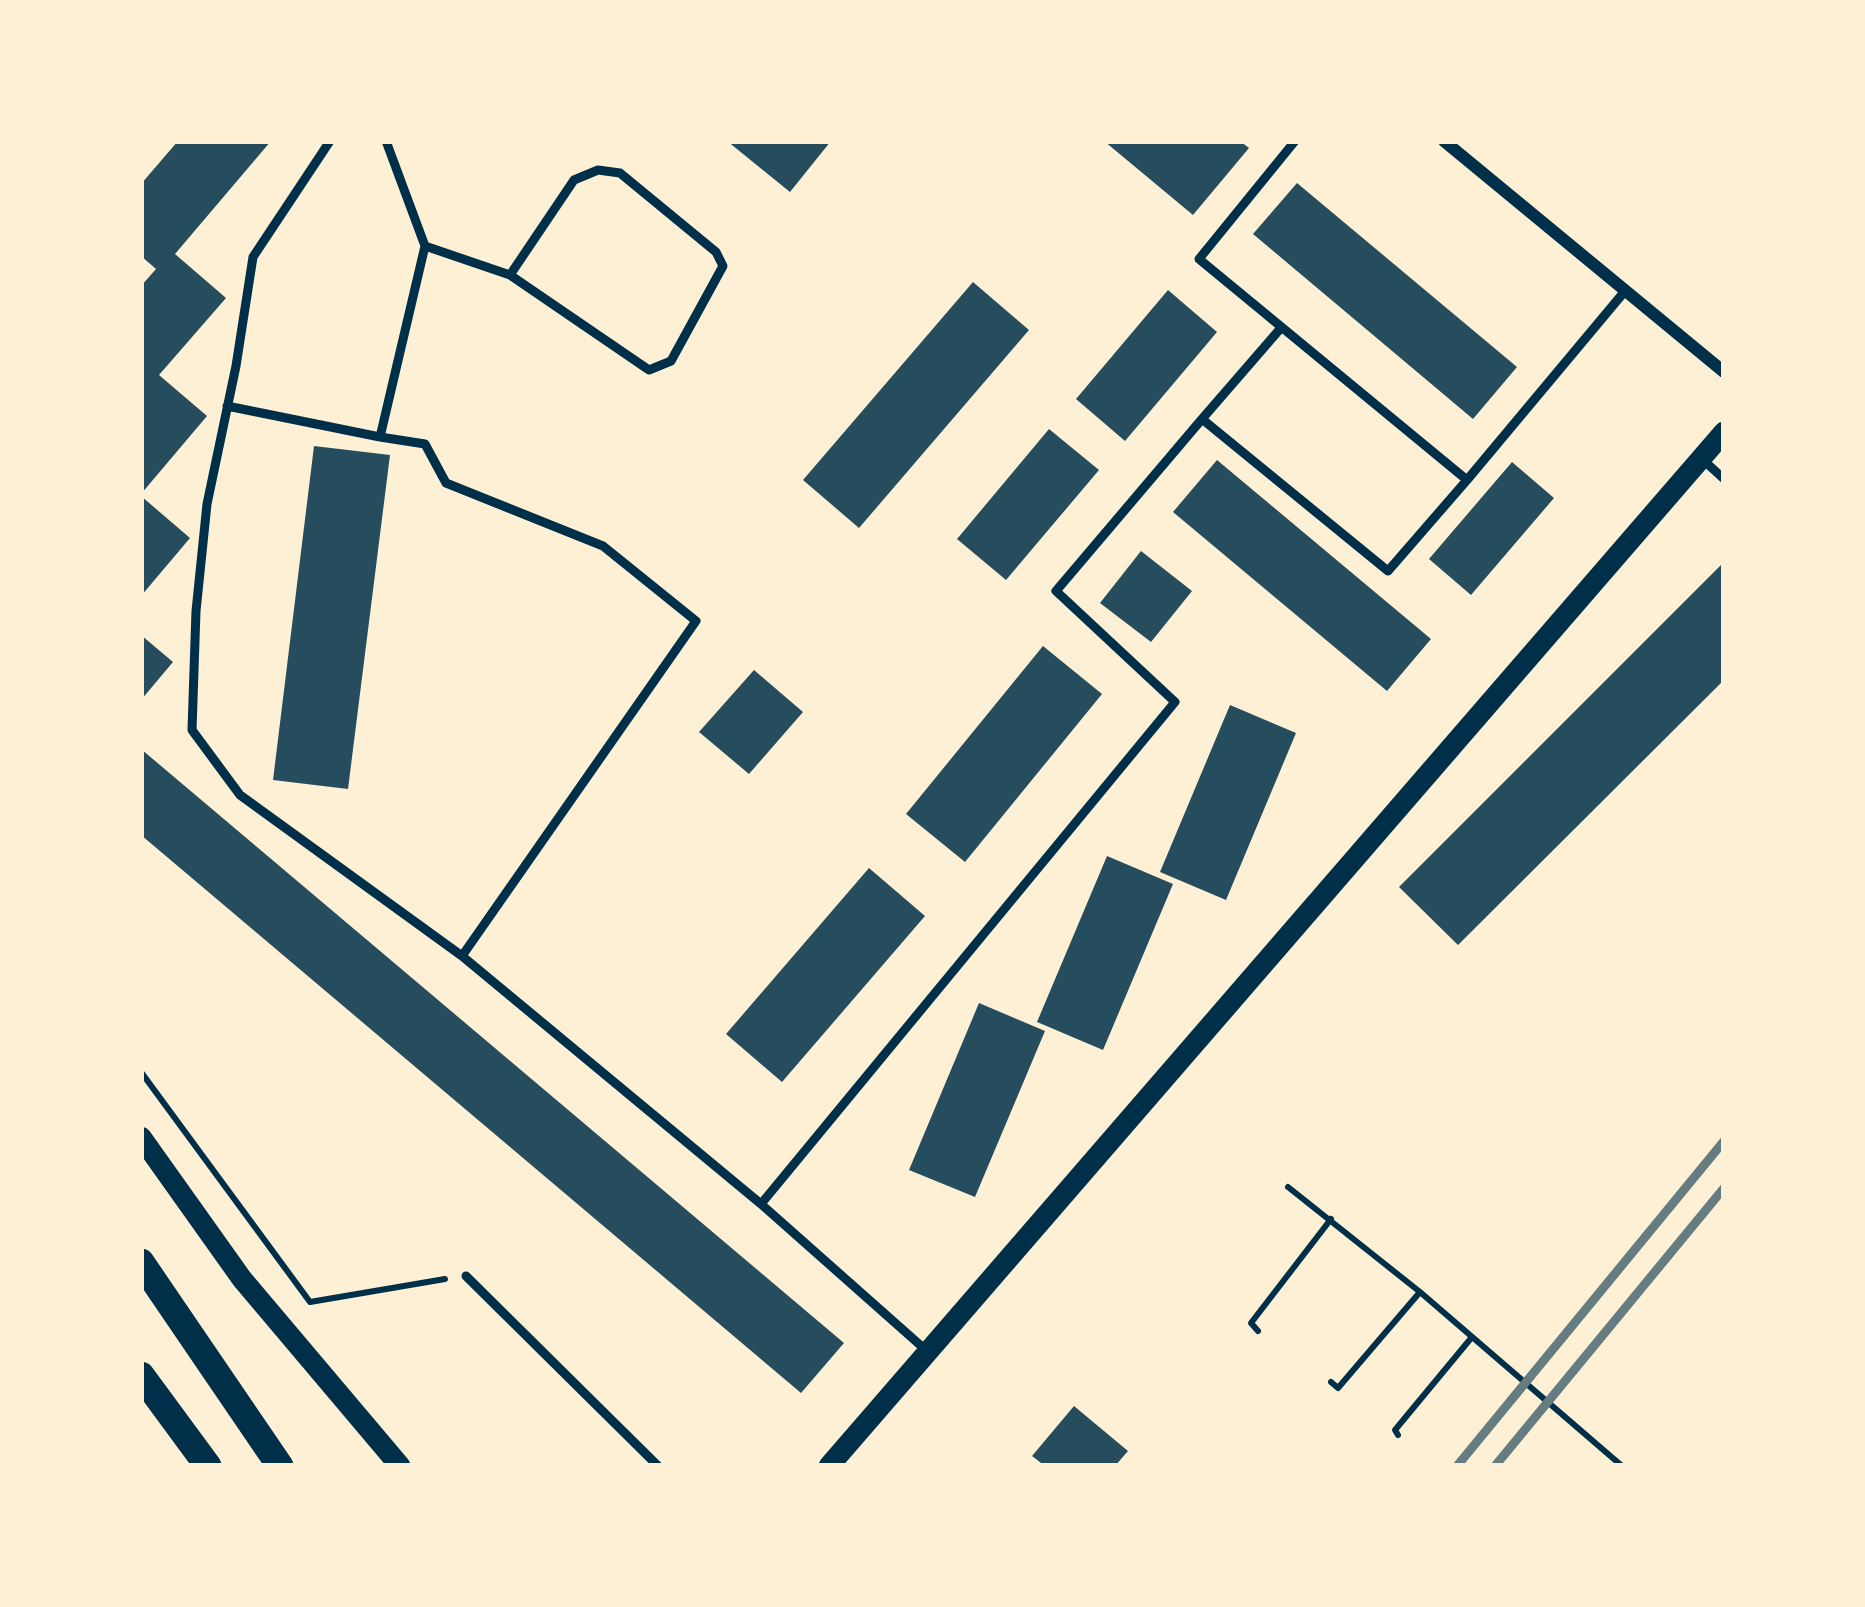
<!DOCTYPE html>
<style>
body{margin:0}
#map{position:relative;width:1865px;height:1607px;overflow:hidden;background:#fdf0d5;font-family:Lora,serif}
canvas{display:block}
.frame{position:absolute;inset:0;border:144px solid #fdf0d5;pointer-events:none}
</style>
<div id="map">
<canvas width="1865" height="1607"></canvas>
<div class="frame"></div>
</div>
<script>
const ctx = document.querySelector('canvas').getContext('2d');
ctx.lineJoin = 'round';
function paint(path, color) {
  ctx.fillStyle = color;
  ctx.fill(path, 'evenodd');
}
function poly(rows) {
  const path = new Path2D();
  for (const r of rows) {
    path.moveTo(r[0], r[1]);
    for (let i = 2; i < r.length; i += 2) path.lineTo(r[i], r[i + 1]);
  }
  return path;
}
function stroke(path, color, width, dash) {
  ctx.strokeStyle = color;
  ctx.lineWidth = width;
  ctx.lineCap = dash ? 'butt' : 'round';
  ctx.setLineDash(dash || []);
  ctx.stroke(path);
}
const building = poly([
 [178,141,271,141,175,254,226,298,159,375,207,416,141,494,141,286,156,269,141,256,141,184],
 [727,141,831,141,790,192],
 [1104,141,1240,141,1249,148,1193,215],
 [1297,183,1517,367,1473,419,1253,234],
 [973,282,1029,330,859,528,803,480],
 [1168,290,1217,332,1125,441,1076,399],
 [1049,429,1099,470,1006,580,957,539],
 [314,446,390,455,348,789,273,780],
 [1217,460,1431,639,1387,691,1173,512],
 [1512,462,1554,498,1471,595,1429,559],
 [141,496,190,538,141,596],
 [1141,551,1192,591,1151,642,1100,603],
 [1724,562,1724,680,1458,945,1399,887],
 [141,635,173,662,141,700],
 [1043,646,1102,694,965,862,906,814],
 [754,670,803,712,749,774,699,732],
 [1230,705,1296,733,1226,900,1160,872],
 [141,749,844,1343,801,1393,141,835],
 [1107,856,1173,884,1103,1050,1037,1022],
 [869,868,925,916,782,1082,726,1034],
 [979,1003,1045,1031,975,1197,909,1170],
 [1074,1406,1128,1451,1115,1466,1045,1466,1032,1456]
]);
const path = poly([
 [141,1072,310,1302,445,1279],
 [1288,1187,1420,1292,1622,1466],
 [1258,1331,1251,1323,1331,1219],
 [1331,1382,1338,1388,1420,1292],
 [1398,1435,1395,1430,1472,1337]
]);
const service = poly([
 [330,141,253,257,236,366,207,504,196,611,192,730,240,795,462,956,761,1204,928,1352],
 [425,246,510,275,649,370,671,361,723,266,716,252,620,173,598,170,574,180,510,275],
 [1280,329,1202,419,1388,571,1467,480,1199,259,1295,141],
 [227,406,380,437,425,246,386,141],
 [380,437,425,444,446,483,603,546,696,621,462,956],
 [1701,458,1724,479],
 [1467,480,1625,291],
 [761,1204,1175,702,1056,591,1202,419],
 [466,1276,658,1466]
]);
const minor = poly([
 [1444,141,1724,372]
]);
const tertiary = poly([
 [141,1137,242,1279,400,1466],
 [829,1466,1724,432]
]);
const primary = poly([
 [141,1262,280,1466],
 [141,1375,208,1466]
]);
const rail = poly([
 [1457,1466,1724,1141],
 [1495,1466,1724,1188]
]);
paint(building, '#264d5e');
stroke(path, '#003049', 6);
stroke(service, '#003049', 9);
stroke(minor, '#003049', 12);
stroke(tertiary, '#003049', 21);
stroke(primary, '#003049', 27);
stroke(rail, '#657d81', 9);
</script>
